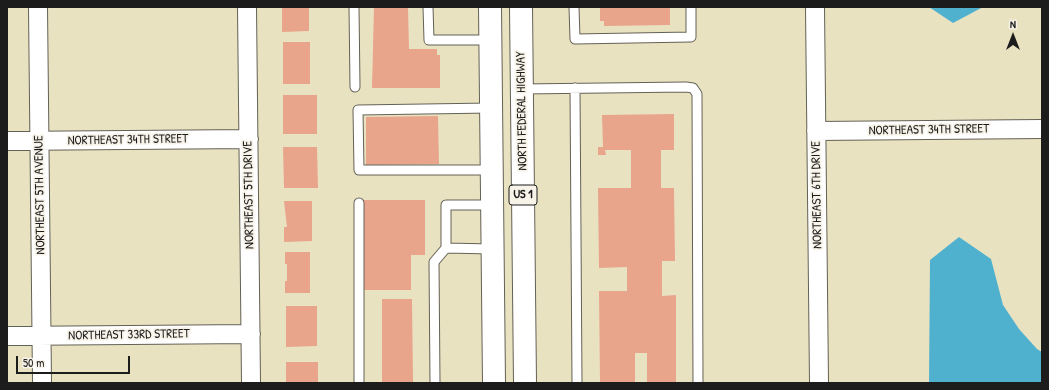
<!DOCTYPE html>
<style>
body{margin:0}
#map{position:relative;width:1049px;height:390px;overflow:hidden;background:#e9e2c1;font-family:"Patrick Hand",sans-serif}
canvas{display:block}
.frame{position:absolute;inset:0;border:8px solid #1c1c1c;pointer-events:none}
.north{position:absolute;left:993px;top:16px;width:40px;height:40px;-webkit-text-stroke:3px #f7f3e8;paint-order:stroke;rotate:0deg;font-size:11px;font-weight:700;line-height:16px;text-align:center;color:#1c1c1c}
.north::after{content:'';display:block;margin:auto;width:14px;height:18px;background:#1c1c1c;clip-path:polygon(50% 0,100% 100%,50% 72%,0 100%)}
.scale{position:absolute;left:16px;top:356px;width:114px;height:18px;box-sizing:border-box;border:2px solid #1c1c1c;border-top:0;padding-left:5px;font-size:12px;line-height:14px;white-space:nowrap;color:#1c1c1c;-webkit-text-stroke:3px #f7f3e8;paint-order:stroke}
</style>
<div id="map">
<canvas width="1049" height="390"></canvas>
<div class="frame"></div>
<div class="north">N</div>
<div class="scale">50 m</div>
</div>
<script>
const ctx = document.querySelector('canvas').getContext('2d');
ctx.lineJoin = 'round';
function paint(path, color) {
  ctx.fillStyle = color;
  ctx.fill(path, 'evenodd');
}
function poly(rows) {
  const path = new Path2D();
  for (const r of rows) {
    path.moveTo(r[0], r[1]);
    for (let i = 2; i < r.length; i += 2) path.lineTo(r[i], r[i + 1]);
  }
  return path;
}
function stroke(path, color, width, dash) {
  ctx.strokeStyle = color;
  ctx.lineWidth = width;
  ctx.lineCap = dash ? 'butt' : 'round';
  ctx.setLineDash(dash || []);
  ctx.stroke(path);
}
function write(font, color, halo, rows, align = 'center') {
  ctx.font = font + ' "Patrick Hand",sans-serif';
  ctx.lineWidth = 3.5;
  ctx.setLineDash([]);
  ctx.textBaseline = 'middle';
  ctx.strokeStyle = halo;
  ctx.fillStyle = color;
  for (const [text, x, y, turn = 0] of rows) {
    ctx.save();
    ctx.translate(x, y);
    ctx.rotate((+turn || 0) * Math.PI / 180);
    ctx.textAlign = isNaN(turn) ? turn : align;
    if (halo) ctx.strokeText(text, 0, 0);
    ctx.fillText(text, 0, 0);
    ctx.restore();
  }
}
const water = poly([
 [929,7,983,7,953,23],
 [959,237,991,259,1003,305,1019,329,1037,349,1042,352,1042,383,929,383,930,260]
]);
const building = poly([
 [282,7,309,7,309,31,282,32],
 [374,7,408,7,409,49,437,49,437,55,440,55,440,88,372,88],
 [600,7,670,7,670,25,604,26,604,21,600,21],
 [283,42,310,42,310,84,283,84],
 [283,95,317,95,317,134,283,134],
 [674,114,674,150,661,150,661,188,674,188,675,261,662,261,662,296,676,295,676,383,647,383,647,353,635,353,635,383,600,383,599,291,627,291,627,267,599,268,598,188,631,188,631,150,605,150,606,155,598,155,598,147,603,147,602,115],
 [438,116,439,164,366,165,366,117],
 [283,147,317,147,318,188,284,188],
 [363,200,425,200,425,255,411,255,411,290,364,290],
 [284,201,312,201,312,241,284,242,284,227,287,227],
 [285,252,310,252,310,293,285,293,285,281,287,281,287,264,285,264],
 [382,299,412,299,413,383,382,383],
 [286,306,317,306,317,346,286,347],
 [286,362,318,362,318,383,286,383]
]);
const lane = poly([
 [354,7,355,87],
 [428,7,429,40,491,40],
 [574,7,575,39,691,37,691,7],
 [575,88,577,383],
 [522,89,686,87,693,88,697,94,698,383],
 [491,108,358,110,359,170,492,170],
 [446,248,446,205,492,205],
 [359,383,359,203],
 [435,383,434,262,446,248,492,249]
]);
const street = poly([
 [38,7,42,383],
 [247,7,251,383],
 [815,7,819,383],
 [816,131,1042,129],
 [7,141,249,139],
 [7,336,251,334]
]);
const primary = poly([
 [490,7,494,383],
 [521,7,525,383]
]);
const shields = [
 [523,195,28]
];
const shieldNames = [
 ["US 1",523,195]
];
const streetNames = [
 ["NORTH FEDERAL HIGHWAY",522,111,-91],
 ["NORTHEAST 34TH STREET",929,130,-1],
 ["NORTHEAST 34TH STREET",128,140,-1],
 ["NORTHEAST 5TH AVENUE",40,195,-91],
 ["NORTHEAST 5TH DRIVE",249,195,-91],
 ["NORTHEAST 6TH DRIVE",817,195,-91],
 ["NORTHEAST 33RD STREET",129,335,-1]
];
paint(water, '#50b1cf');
paint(building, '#e9a48c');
stroke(lane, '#646156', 11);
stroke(street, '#646156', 20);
stroke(primary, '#646156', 24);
stroke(lane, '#fff', 9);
stroke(street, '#fff', 18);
stroke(primary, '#fff', 22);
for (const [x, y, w] of shields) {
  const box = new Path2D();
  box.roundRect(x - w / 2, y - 10, w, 20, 3);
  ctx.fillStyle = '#f7f3e8';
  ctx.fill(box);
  stroke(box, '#1c1c1c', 1);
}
write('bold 12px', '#1c1c1c', null, shieldNames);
write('13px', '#1c1c1c', '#f7f3e8', streetNames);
</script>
